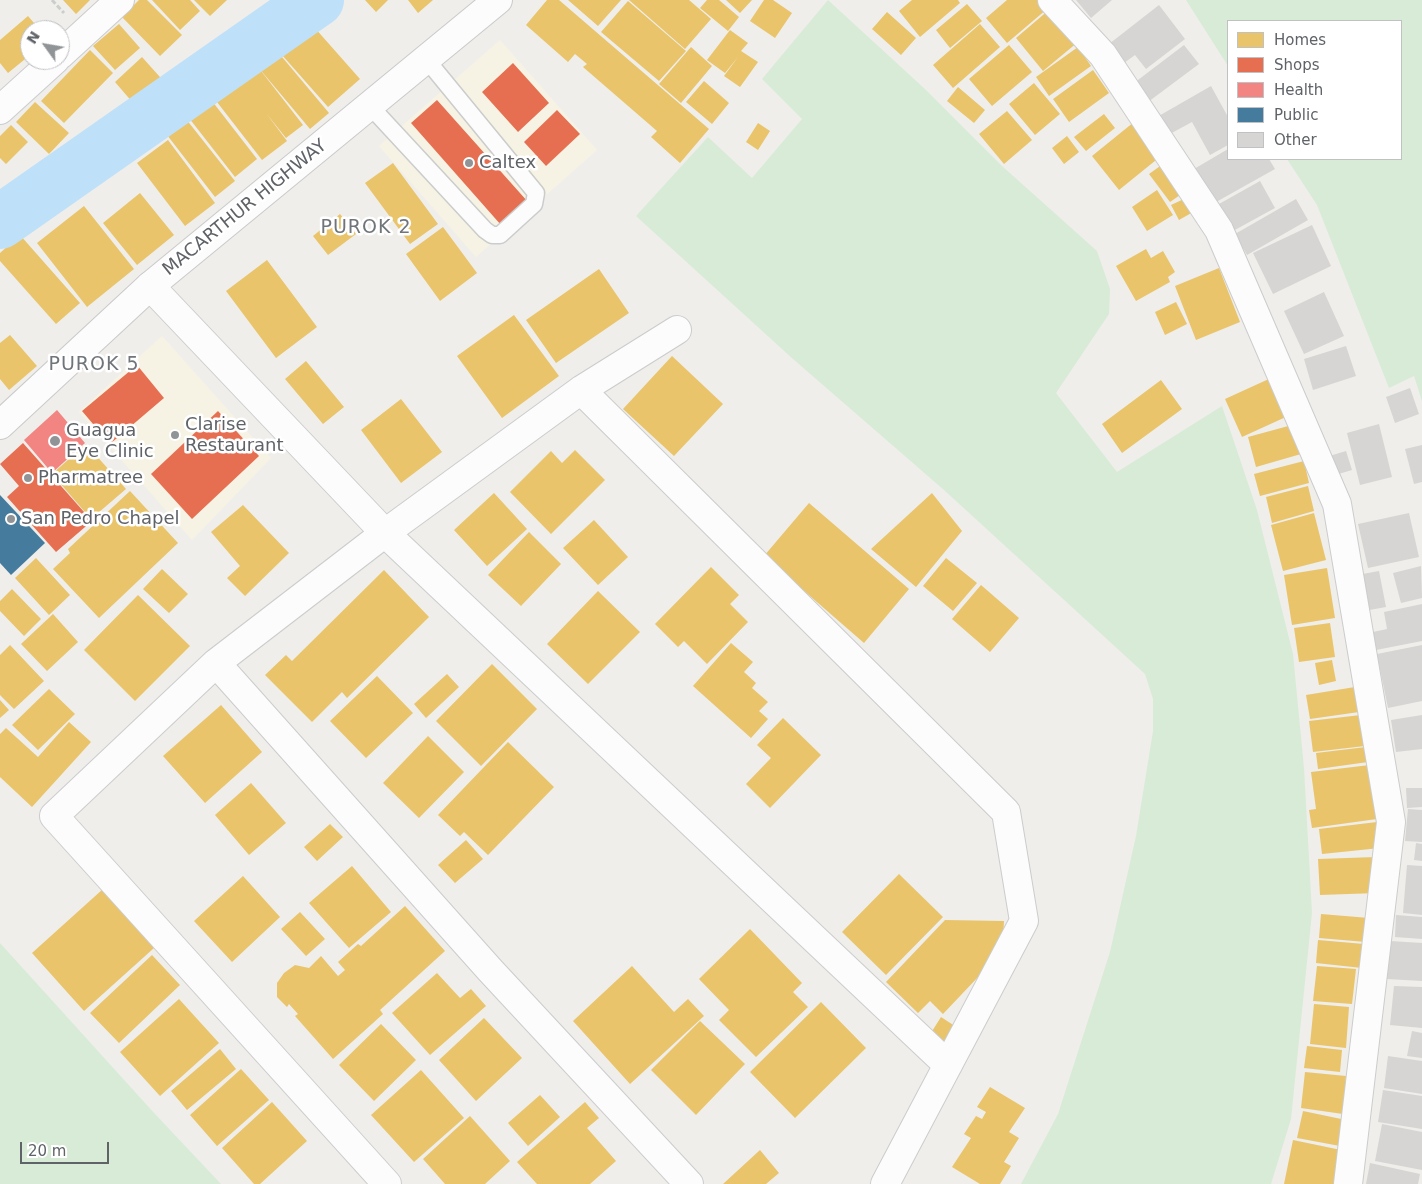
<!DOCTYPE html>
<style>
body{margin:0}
#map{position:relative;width:1422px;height:1184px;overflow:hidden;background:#efeeea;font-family:"DejaVu Sans",sans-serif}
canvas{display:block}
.legend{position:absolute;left:1227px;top:20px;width:175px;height:140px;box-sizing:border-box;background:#fff;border:1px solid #bfc1c3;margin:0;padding:6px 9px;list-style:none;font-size:15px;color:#5f6368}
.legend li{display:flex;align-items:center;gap:10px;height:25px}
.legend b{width:25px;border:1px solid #bfc1c3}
.north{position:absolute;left:20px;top:20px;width:50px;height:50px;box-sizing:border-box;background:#fff;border:1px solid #bfc1c3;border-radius:50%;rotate:302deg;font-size:14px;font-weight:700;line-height:20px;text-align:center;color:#5f6368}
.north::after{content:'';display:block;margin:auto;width:18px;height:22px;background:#919496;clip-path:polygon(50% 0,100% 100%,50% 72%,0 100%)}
.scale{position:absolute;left:20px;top:1142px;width:89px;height:22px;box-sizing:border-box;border:2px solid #5f6368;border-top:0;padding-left:6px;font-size:15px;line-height:18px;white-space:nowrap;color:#5f6368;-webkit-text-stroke:4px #fff;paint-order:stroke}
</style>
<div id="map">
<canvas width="1422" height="1184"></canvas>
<ul class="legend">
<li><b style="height:14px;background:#e9c46a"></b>Homes</li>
<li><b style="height:14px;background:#e76f51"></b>Shops</li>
<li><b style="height:14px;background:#f28482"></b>Health</li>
<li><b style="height:14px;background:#457b9d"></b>Public</li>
<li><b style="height:14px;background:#d6d5d3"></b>Other</li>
</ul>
<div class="north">N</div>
<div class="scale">20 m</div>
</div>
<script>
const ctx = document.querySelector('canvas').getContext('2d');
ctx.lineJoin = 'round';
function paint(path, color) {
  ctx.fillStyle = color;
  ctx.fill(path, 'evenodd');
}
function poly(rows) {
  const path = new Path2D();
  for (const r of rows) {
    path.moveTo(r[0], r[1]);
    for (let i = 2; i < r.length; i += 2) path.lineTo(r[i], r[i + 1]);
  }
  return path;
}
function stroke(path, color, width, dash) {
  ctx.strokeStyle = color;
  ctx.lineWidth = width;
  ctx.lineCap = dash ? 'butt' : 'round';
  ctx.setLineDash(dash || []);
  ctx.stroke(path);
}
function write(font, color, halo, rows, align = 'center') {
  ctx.font = font + ' "DejaVu Sans",sans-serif';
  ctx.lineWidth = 5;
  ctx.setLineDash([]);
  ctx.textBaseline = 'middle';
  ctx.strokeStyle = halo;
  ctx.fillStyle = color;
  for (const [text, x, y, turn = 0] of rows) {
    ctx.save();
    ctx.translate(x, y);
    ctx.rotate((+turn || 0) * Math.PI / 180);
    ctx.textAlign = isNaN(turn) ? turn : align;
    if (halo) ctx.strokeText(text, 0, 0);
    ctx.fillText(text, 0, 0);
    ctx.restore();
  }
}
const commercial = poly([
 [500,40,597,150,476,257,379,146],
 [162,336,271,458,192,540,79,412]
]);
const green = poly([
 [828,0,926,90,1002,166,1097,251,1110,289,1109,314,1056,393,1117,472,1222,406,1257,510,1293,654,1304,768,1312,913,1291,1119,1271,1184,1021,1184,1058,1114,1110,952,1136,836,1153,731,1153,699,1145,674,944,490,793,359,636,216,708,137,752,178,802,119,762,79],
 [1186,0,1422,0,1422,401,1414,376,1389,388,1317,205,1287,159,1401,159,1401,21,1228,21,1228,66],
 [0,943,155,1114,221,1184,0,1184]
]);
const homes = poly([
 [63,0,90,0,76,14],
 [139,0,147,0,182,35,160,56,122,17],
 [152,0,190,0,200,11,180,30],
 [194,0,227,0,210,16],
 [365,0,388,0,376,12],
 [408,0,433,0,418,13],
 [547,0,559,0,709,129,680,163,651,137,657,131,583,67,587,64,575,54,568,62,526,25],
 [568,0,621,0,598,26],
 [629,0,689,0,711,19,685,49],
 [707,0,719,0,739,17,728,31,700,8],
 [726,0,752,0,740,13],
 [764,0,773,0,792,13,775,38,750,21],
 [912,0,958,0,960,3,920,37,899,11],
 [1007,0,1040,0,1047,9,1007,43,986,18],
 [628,1,686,51,659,81,601,32],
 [967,4,982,21,950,48,936,30],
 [1050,9,1078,42,1043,71,1016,38],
 [887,12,916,38,901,55,872,29],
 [28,16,40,30,30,30,30,55,8,73,0,63,0,40],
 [119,24,140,48,115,70,93,46],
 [980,24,1000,47,953,88,933,65],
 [314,27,360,79,328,107,282,55],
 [730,30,748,43,741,51,758,62,740,87,724,76,738,57,725,73,707,60],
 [272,45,329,113,310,129,258,67,303,125,286,138,266,113,287,141,262,160,210,93],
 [1009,45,1032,72,992,106,969,79],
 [691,47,712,66,681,103,659,84],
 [1078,47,1091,66,1049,96,1036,77],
 [90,50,113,73,64,123,41,101],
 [142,57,168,86,140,111,115,82],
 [1093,70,1109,93,1069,122,1053,99],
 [704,81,729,103,712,124,686,102],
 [1034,83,1060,114,1035,135,1009,104],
 [958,87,985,110,974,123,947,101],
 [212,101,257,159,235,177,189,118],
 [35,102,69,133,49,154,16,122],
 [1007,111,1032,140,1004,164,979,134],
 [1104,114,1115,128,1086,151,1074,137],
 [186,119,235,181,215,197,167,135],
 [1134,122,1161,156,1119,190,1092,156],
 [758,123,770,131,758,150,746,142],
 [11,125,28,142,6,164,0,158,0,136],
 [1067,136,1079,152,1064,164,1052,148],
 [168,140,215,203,185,226,137,163],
 [393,163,438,224,410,244,365,183],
 [1163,164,1183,193,1170,202,1149,174],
 [1157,190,1173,215,1147,231,1132,207],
 [140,193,174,235,137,265,103,223],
 [1186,198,1193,212,1179,220,1171,205],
 [84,206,134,269,87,307,37,243],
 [340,214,356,234,328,255,313,236],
 [443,227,477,273,440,301,406,254],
 [20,235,80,303,56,324,0,261,0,253],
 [1146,249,1151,258,1163,251,1175,272,1168,277,1170,282,1136,301,1116,266],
 [267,260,317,327,276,358,226,291],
 [1219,268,1240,322,1196,340,1175,286],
 [599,269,629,313,556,363,526,320],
 [1176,302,1187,324,1165,335,1155,312],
 [514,315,559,376,502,418,457,356],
 [10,335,37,366,9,390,0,379,0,343],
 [672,356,723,404,674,456,623,409],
 [306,361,344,407,323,424,285,379],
 [1271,378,1288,416,1242,437,1225,399],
 [1161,380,1182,409,1122,453,1102,424],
 [401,399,442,452,401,483,361,430],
 [1292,425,1301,454,1256,467,1248,437],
 [86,444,126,489,91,519,52,474],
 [575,450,605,480,551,534,510,492,551,451,562,463],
 [1304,461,1309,483,1260,496,1254,474],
 [1308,486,1314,511,1272,523,1266,497],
 [130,491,178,543,99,618,53,569,70,553,68,549],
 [494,493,527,529,487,566,454,530],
 [932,493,962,531,916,587,871,549],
 [809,503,909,589,864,643,764,556],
 [243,505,289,553,245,596,227,578,240,566,211,532],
 [1314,513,1326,560,1283,571,1271,525],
 [594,520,628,557,598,585,563,548],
 [529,532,561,564,521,606,488,575],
 [36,558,70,595,49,615,15,578],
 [946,558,977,583,953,611,923,586],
 [711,567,739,595,730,604,748,622,707,664,684,641,678,647,655,624],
 [1327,568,1335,618,1292,625,1284,575],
 [162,569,188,594,169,613,143,589],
 [384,570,429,617,347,698,342,692,312,722,265,675,286,655,292,661],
 [981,585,1019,618,990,652,952,619],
 [12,589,41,619,24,636,0,611,0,601],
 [598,591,640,632,588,684,547,644],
 [138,595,190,646,135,701,84,650],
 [53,614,78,642,47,671,21,644],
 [1330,623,1335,657,1299,662,1294,628],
 [731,643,753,662,744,672,756,683,752,688,768,702,759,711,768,719,751,738,693,686],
 [10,645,44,681,14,709,0,695,0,655],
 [1332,660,1336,681,1319,685,1315,663],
 [492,664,537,709,481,766,436,721],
 [447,674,459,687,426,718,414,704],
 [377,676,413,713,366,758,330,721],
 [1355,687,1359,712,1310,719,1306,695],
 [49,689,75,714,38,750,12,725],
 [0,700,9,710,0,718],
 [221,705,262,752,205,803,163,756],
 [1361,715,1365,746,1313,752,1309,721],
 [783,718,821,755,770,808,746,784,771,758,757,745],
 [69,722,91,742,32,807,0,777,0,734,6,728,38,757],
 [428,736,464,772,419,818,383,783],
 [508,742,554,787,488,855,464,832,460,836,438,815],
 [1366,747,1368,762,1318,769,1316,753],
 [1370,765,1377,819,1312,828,1309,810,1316,809,1311,772],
 [251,783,286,823,249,855,215,815],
 [1377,822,1380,848,1322,854,1319,829],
 [330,824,343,837,317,861,304,847],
 [466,840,483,859,455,883,438,865],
 [1376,857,1377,893,1320,895,1318,859],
 [352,866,391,912,349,948,309,903],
 [899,874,943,917,886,975,842,932],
 [243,876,280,917,232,962,194,921],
 [103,889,154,948,84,1011,32,953],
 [405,906,445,951,380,1010,383,1014,333,1059,295,1016,298,1014,289,1004,287,1007,277,997,277,983,284,973,295,965,309,968,321,956,338,976,345,970,338,962,358,944,361,946],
 [300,912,325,939,306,956,281,929],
 [1321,914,1369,918,1366,942,1319,938],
 [945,920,1004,921,1003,939,984,980,979,976,943,1014,930,1001,918,1013,886,982],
 [750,929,802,983,793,992,808,1007,756,1057,719,1020,729,1010,699,979],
 [1318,940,1364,944,1362,968,1316,963],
 [152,955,180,985,119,1043,90,1013],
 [632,966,674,1012,688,999,704,1016,630,1084,573,1021],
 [1317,966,1356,969,1352,1004,1313,1001],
 [437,973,460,998,471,989,486,1006,430,1055,392,1013],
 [179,999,219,1043,160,1096,120,1052],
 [821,1002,866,1048,795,1118,750,1072],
 [1314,1004,1349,1007,1346,1048,1310,1044],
 [941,1017,961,1030,951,1049,929,1036],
 [484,1018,522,1058,476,1101,439,1060],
 [700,1021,745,1064,696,1115,651,1070],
 [381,1024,416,1060,374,1101,339,1065],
 [1307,1046,1342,1050,1340,1072,1304,1068],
 [220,1049,236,1069,187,1110,171,1091],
 [241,1069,269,1100,217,1146,190,1115],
 [421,1070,464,1118,414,1162,371,1115],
 [1305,1072,1346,1076,1343,1114,1301,1108],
 [990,1087,1025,1108,1009,1132,1019,1138,1004,1162,1011,1166,1000,1184,980,1184,952,1167,971,1138,964,1134,976,1116,982,1119,986,1112,977,1107],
 [540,1095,560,1117,528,1146,508,1123],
 [272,1102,307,1141,260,1184,254,1184,222,1148],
 [585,1102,599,1118,587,1128,616,1161,590,1184,537,1184,517,1162],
 [1303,1111,1346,1120,1340,1146,1297,1138],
 [470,1116,510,1161,485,1184,445,1184,423,1159],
 [1293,1140,1341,1150,1334,1184,1284,1184],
 [760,1150,779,1173,766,1184,723,1184]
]);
const shops = poly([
 [513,63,549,103,518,132,482,92],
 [437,100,528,202,501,225,411,123],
 [557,110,580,134,546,166,524,142],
 [137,365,164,398,110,444,82,411],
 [218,411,259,456,192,519,151,474],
 [23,443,92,521,56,552,7,497,19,486,0,464]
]);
const health = poly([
 [57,410,85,443,52,473,24,440]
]);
const public = poly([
 [0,495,45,543,11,575,0,563]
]);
const river = poly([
 [0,222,317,0]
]);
const building = poly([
 [1076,0,1112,0,1091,18],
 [1159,5,1185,39,1146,69,1135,55,1124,63,1109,44],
 [1184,45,1199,64,1148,102,1134,83],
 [1211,86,1228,117,1228,145,1210,155,1192,122,1168,135,1157,117],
 [1228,149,1228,159,1269,159,1275,169,1209,206,1189,172],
 [1260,181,1275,208,1233,231,1219,204],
 [1296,199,1308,220,1247,255,1235,234],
 [1312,225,1331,266,1273,294,1253,253],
 [1324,292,1344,336,1304,354,1284,311],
 [1346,346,1356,376,1313,390,1304,359],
 [1410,388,1419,414,1395,423,1386,397],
 [1379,424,1392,477,1360,485,1347,433],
 [1422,445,1422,482,1414,484,1405,449],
 [1346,451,1352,470,1332,476,1326,457],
 [1409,513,1419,557,1368,568,1358,524],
 [1421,566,1422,598,1401,603,1393,573],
 [1379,571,1386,607,1364,611,1357,575],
 [1422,604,1422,641,1376,650,1373,632,1387,629,1384,612],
 [1422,645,1422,701,1388,708,1377,654],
 [1422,715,1422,749,1396,752,1391,720],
 [1406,788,1422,788,1422,807,1407,808],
 [1408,809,1422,810,1422,842,1405,841],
 [1416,843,1422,844,1422,861,1414,860],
 [1407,865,1422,866,1422,915,1403,913],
 [1396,915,1422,917,1422,939,1395,937],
 [1390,941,1422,943,1422,981,1387,979],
 [1394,986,1422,987,1422,1028,1390,1025],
 [1412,1031,1422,1033,1422,1058,1407,1056],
 [1388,1056,1422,1061,1422,1094,1384,1088],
 [1383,1090,1422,1096,1422,1129,1378,1122],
 [1382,1124,1422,1132,1422,1170,1375,1161],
 [1370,1163,1420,1174,1418,1184,1366,1184]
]);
const path = poly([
 [52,0,64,13]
]);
const service = poly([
 [370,106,485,230,492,235,500,235,534,204,536,193,426,59]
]);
const minor = poly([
 [1052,0,1103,55,1219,230,1337,504,1391,822,1348,1184],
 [60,55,120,0],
 [0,110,55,60],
 [150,286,385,533,948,1065],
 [581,390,1006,812,1024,921,885,1184],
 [216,663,490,970,689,1184],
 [387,1184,54,816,216,663,385,533,581,390,677,330]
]);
const secondary = poly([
 [0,425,150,286,498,0]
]);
const markers = [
 [469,163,5,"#919496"],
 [175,435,5,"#919496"],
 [55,441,6,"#919496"],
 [28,478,5,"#919496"],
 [11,519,5,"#919496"]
];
const poiNames = [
 ["Caltex",479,163],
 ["Clarise",185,425],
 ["Restaurant",185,446],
 ["Guagua",66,431],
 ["Eye Clinic",66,452],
 ["Pharmatree",38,478],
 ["San Pedro Chapel",21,519]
];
const streetNames = [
 ["MACARTHUR HIGHWAY",245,208,-39]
];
const neighbourhoodNames = [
 ["PUROK 2",366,228],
 ["PUROK 5",94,365]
];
paint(commercial, '#f7f3e4');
paint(green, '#d8ebd6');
paint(homes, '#e9c46a');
paint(shops, '#e76f51');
paint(health, '#f28482');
paint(public, '#457b9d');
stroke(river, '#bfe0f9', 54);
paint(building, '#d6d5d3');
stroke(service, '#cbcccc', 19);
stroke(minor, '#cbcccc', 30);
stroke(secondary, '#cacacb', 30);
stroke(path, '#cacfcc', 3, [5, 2.5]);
stroke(service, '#fdfcfc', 16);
stroke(minor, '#fdfcfc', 28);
stroke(secondary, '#fdfcfc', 28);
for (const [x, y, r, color] of markers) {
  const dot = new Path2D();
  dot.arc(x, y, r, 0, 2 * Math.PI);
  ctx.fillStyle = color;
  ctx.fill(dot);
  stroke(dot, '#fff', 2);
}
write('18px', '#5f6368', '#fff', poiNames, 'left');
write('18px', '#5f6368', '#fff', streetNames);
ctx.letterSpacing = '1px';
write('19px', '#70757a', '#fff', neighbourhoodNames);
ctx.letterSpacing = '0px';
</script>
